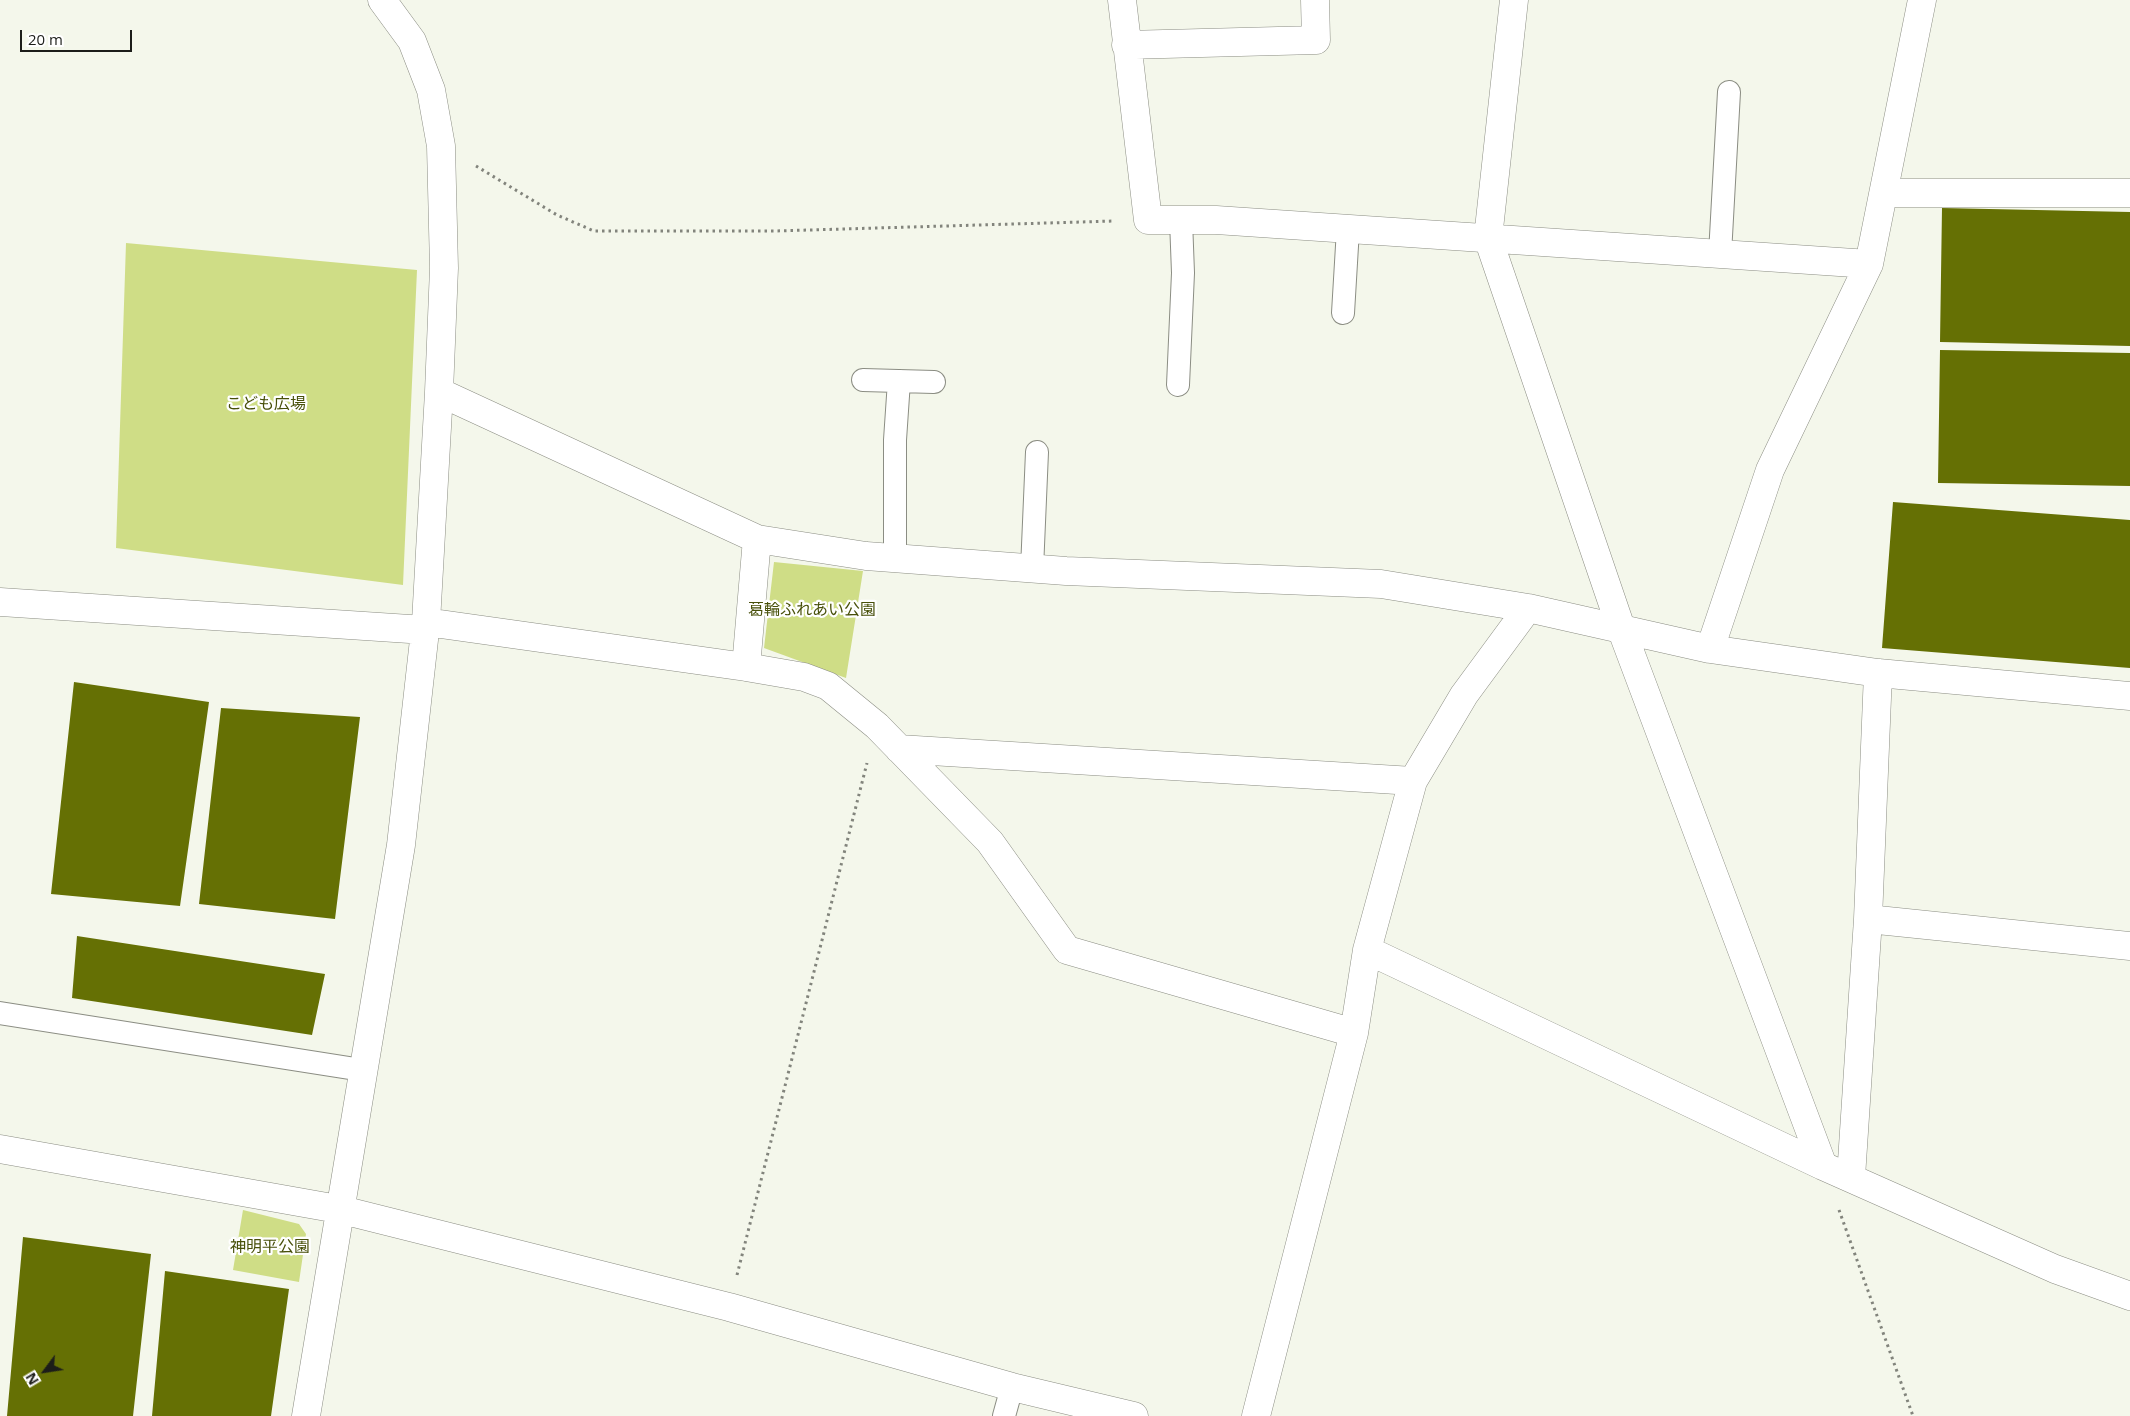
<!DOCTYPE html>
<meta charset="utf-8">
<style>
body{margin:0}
#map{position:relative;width:2130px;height:1416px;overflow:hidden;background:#f4f7eb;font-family:"Open Sans",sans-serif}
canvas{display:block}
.north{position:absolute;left:20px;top:1346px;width:50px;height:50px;-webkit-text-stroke:4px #fff;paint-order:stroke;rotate:239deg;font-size:14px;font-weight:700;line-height:20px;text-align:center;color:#1c1d19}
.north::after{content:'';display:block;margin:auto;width:18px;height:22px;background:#1c1d19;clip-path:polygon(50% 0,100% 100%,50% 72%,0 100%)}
.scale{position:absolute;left:20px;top:30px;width:112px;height:22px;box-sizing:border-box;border:2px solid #1c1d19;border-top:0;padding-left:6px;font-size:15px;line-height:18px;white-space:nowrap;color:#1c1d19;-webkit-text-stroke:4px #fff;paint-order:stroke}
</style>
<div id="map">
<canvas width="2130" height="1416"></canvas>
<div class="north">N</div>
<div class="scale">20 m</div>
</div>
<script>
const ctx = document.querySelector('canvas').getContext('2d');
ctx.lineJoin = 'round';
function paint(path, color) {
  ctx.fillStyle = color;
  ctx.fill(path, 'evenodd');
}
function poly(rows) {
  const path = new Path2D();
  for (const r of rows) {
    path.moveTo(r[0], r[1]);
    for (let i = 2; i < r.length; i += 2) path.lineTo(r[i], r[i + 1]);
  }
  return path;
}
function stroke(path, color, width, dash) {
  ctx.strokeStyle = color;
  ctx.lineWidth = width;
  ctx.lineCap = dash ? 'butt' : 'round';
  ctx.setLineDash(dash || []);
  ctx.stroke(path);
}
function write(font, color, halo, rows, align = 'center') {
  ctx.font = font + ' "Open Sans","Noto Sans JP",sans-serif';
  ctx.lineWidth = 4.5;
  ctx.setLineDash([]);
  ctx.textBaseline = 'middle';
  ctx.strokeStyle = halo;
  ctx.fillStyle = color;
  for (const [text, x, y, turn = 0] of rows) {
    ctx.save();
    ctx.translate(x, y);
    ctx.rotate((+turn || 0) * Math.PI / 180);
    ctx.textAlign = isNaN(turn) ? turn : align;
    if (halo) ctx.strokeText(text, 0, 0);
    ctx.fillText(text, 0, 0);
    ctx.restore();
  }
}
const green = poly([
 [126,243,417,270,403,585,116,548],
 [774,562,863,571,846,678,764,648],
 [243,1210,299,1224,306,1234,299,1282,233,1270]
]);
const building = poly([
 [1942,208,2130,212,2130,346,1940,342],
 [1940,350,2130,353,2130,486,1938,483],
 [1893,502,2130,520,2130,668,1882,648],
 [74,682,209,702,180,906,51,894],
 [221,708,360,717,335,919,199,904],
 [77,936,325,974,312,1035,72,998],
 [23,1237,151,1254,133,1416,7,1416],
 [165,1271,289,1289,271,1416,152,1416]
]);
const path = poly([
 [476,166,557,215,594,231,775,231,1115,221],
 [1839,1210,1913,1416],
 [737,1275,867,763]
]);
const service = poly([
 [1720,254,1729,92],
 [1343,313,1348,229],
 [863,380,934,382],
 [1178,385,1183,273,1181,220],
 [895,558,895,440,899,381],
 [1032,569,1037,452],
 [0,1013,362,1070],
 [1004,1416,1012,1387]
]);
const minor = poly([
 [1122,0,1148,220,1216,220,1869,264],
 [1514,0,1488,238,1621,628,1823,1166],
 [1126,45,1316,40,1315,0],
 [1884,193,2130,193],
 [439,392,757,539,866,556,1066,571,1381,584,1528,608,1710,649,1878,673,2130,696],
 [0,602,425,630],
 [426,622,746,667,804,677,828,686,877,726,990,842,1067,950,1354,1033],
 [1710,649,1770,470,1869,264,1922,0],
 [746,667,757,539],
 [899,749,1413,781],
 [1868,919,2130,946],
 [1367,950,1823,1166,2055,1269,2130,1296],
 [0,1149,338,1209,729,1307,1012,1387,1134,1416],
 [1851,1177,1868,919,1878,673],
 [306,1416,401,845,426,622,439,392,444,268,441,146,431,90,412,41,382,0],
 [1256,1416,1354,1033,1367,950,1413,781,1464,695,1528,608]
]);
const parkNames = [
 ["こども広場",266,404],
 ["葛輪ふれあい公園",812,610],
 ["神明平公園",270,1247]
];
paint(green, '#cfdd86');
paint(building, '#657004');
stroke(service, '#8b8d83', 24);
stroke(minor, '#8b8d83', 29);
stroke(path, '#82847c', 3, [2.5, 4]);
stroke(service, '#fff', 22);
stroke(minor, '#fff', 28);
write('16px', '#48500a', '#fff', parkNames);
</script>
